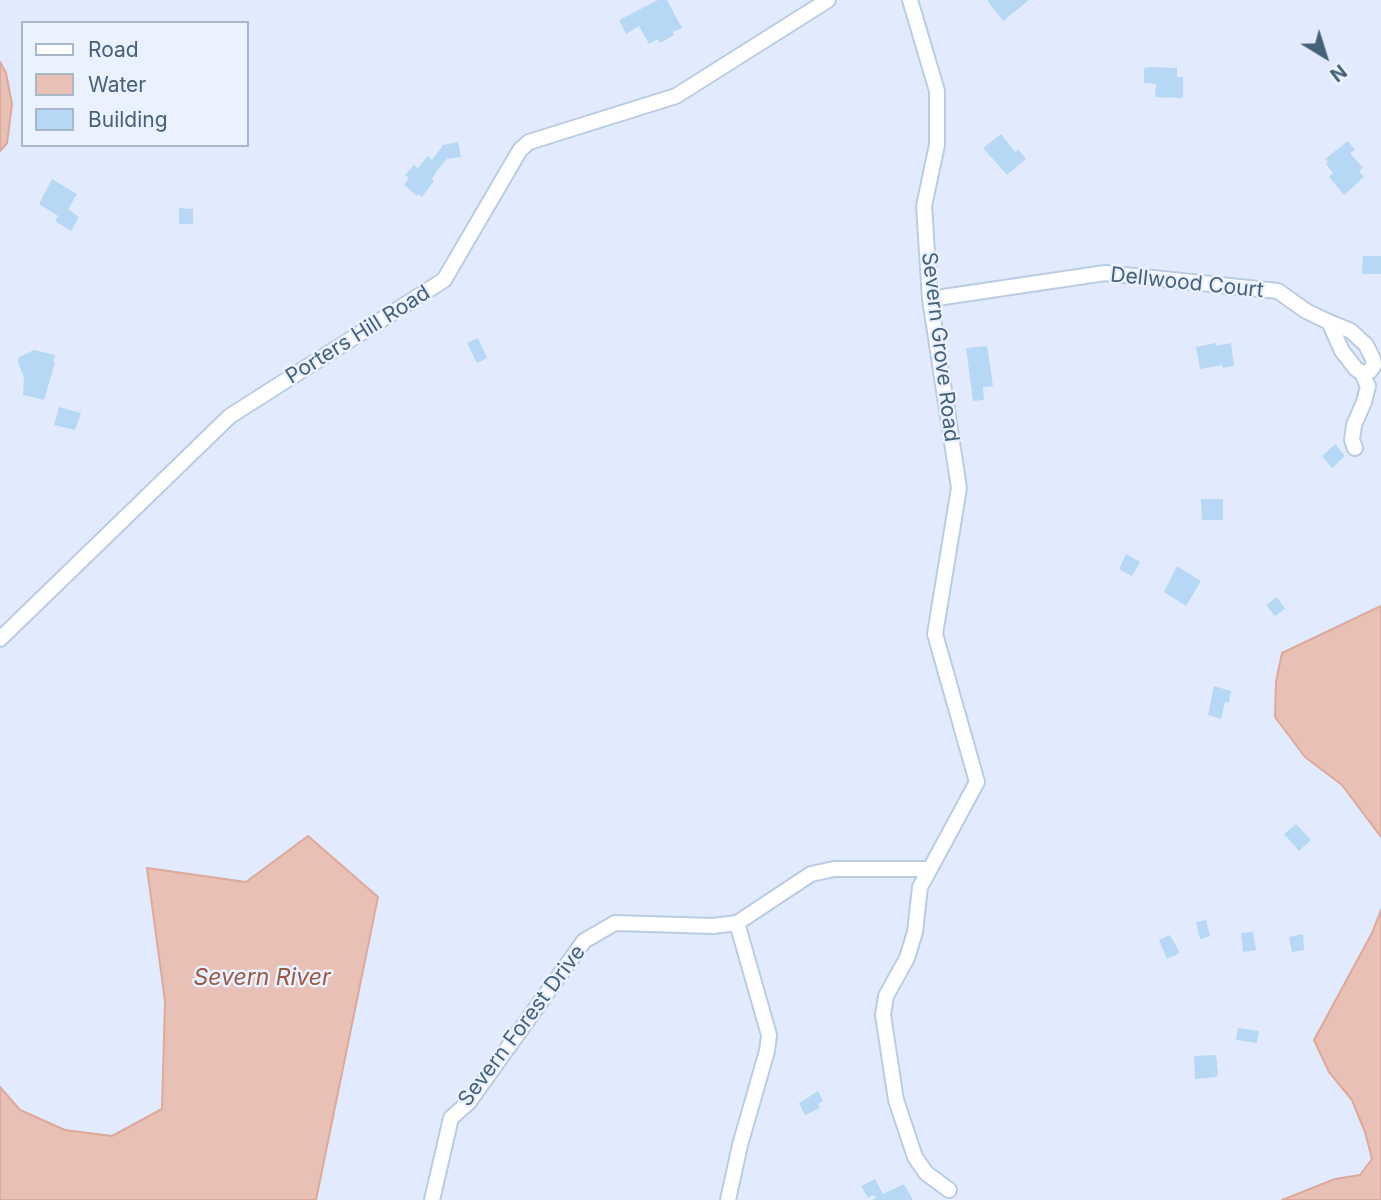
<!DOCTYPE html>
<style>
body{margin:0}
#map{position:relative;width:1381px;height:1200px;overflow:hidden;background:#e2ebfe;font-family:Inter,sans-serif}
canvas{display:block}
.legend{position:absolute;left:21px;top:21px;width:228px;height:126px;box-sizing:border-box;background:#eaf1ff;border:2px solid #a8b8c9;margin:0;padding:9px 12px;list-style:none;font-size:21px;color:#466278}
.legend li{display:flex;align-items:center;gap:14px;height:35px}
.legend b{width:35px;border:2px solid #a8b8c9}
.north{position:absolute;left:1290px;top:21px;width:70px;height:70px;-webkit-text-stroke:5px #eaf1ff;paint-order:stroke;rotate:142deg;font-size:19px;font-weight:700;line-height:28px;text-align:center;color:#466278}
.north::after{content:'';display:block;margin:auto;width:24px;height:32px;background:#466278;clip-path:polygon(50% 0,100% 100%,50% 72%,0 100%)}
</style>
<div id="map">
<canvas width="1381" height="1200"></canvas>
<ul class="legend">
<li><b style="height:9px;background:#fff"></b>Road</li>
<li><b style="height:19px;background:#e9c0b5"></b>Water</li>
<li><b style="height:19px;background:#b7d8f5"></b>Building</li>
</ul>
<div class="north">N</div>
</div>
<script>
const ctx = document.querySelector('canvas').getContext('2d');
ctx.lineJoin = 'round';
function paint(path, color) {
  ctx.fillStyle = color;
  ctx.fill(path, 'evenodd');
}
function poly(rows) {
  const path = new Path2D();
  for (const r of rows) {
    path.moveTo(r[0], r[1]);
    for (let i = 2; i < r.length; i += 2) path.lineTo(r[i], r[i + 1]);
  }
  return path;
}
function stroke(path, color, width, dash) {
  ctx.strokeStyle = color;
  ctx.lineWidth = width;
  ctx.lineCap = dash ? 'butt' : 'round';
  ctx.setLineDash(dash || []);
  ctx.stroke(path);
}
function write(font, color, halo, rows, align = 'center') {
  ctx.font = font + ' Inter,sans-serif';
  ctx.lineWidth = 5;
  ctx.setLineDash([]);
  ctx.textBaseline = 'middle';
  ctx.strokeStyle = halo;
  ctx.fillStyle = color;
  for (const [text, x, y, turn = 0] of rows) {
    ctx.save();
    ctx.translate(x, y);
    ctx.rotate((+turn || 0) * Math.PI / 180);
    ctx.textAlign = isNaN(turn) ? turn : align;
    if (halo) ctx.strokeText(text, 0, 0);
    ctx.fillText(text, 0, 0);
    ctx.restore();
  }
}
const water = poly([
 [0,62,6,73,12,104,7,143,0,151,0,62],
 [1381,606,1381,837,1342,785,1305,757,1275,717,1276,682,1282,653,1381,606],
 [308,836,378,897,316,1200,0,1200,0,1087,20,1110,65,1130,112,1136,162,1109,165,1001,147,868,246,882,308,836],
 [1381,910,1381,1200,1282,1200,1335,1179,1360,1175,1372,1159,1365,1132,1352,1100,1329,1072,1314,1040,1372,933,1381,910]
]);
const building = poly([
 [658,0,667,0,682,28,673,32,674,35,660,43,658,39,649,44,639,26,626,34,619,20],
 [987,0,1029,0,1003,21],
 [1150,67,1177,68,1177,77,1183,77,1183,98,1155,97,1156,84,1144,83,1144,68],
 [1001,134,1015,152,1018,149,1026,159,1007,175,983,148],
 [1348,141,1355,150,1350,153,1363,168,1359,171,1364,177,1344,195,1329,177,1333,173,1326,164,1328,162,1325,159],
 [458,142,461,157,447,159,437,171,432,179,434,181,422,197,419,194,417,196,404,185,409,178,405,175,414,165,418,168,428,156,432,160,442,147,442,145],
 [52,179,77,194,68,209,79,217,71,231,55,221,58,216,39,204],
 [179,208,193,209,193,224,179,224],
 [1363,256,1381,256,1381,274,1362,274],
 [478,338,487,358,477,363,467,343],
 [1216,343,1216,346,1231,343,1234,366,1223,368,1222,365,1200,369,1196,347],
 [987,346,993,386,983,387,984,400,973,401,966,348],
 [34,350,55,355,53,363,55,363,44,400,23,395,24,378,18,362,19,357],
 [59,407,81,413,75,430,54,425],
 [1335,444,1345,456,1332,468,1322,456],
 [1201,499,1223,499,1223,520,1202,520],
 [1126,554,1140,562,1132,576,1119,569],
 [1177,566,1201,581,1186,606,1164,592],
 [1277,597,1285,609,1275,616,1266,605],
 [1214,686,1231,691,1229,703,1225,702,1221,719,1208,715],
 [1296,824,1311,840,1299,851,1284,834],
 [1206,920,1210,936,1200,939,1196,922],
 [1253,932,1256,950,1243,952,1241,933],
 [1303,934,1304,950,1292,952,1289,937],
 [1170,935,1180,953,1167,959,1159,940],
 [1238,1028,1259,1031,1257,1043,1236,1040],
 [1216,1055,1218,1074,1216,1077,1195,1079,1194,1056],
 [818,1091,823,1101,818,1104,820,1108,805,1115,799,1103],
 [875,1179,883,1194,904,1184,913,1200,872,1200,877,1197,872,1195,868,1198,861,1186]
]);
const minor = poly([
 [930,299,1105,273,1278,291,1306,311,1329,322,1342,351,1356,369,1362,373,1370,371,1374,365,1373,359,1366,345,1351,331,1329,322],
 [1355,448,1352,440,1354,425,1364,402,1368,386,1362,373],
 [0,639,230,416,444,280,520,150,529,142,676,96,828,0],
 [930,869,920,887,915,932,907,958,886,996,883,1015,896,1100,915,1157,926,1173,949,1190],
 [432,1200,451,1118,469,1102,584,941,615,923,713,926,737,923,811,874,834,869,930,869,977,782,935,634,959,488,930,299,924,206,937,145,937,91,910,0],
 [728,1200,740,1145,767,1051,769,1035,737,923]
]);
const streetNames = [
 ["Dellwood Court",1187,283,6],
 ["Porters Hill Road",358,335,-32],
 ["Severn Grove Road",940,347,83],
 ["Severn Forest Drive",522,1026,-53]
];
const waterNames = [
 ["Severn River",262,978]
];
paint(water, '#e9c0b5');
stroke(water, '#dca99a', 2);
paint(building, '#b7d8f5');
stroke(minor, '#bacce1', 18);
stroke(minor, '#fff', 14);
write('21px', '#466278', '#eaf1ff', streetNames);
write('italic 23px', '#9c5943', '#eaf1ff', waterNames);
</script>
